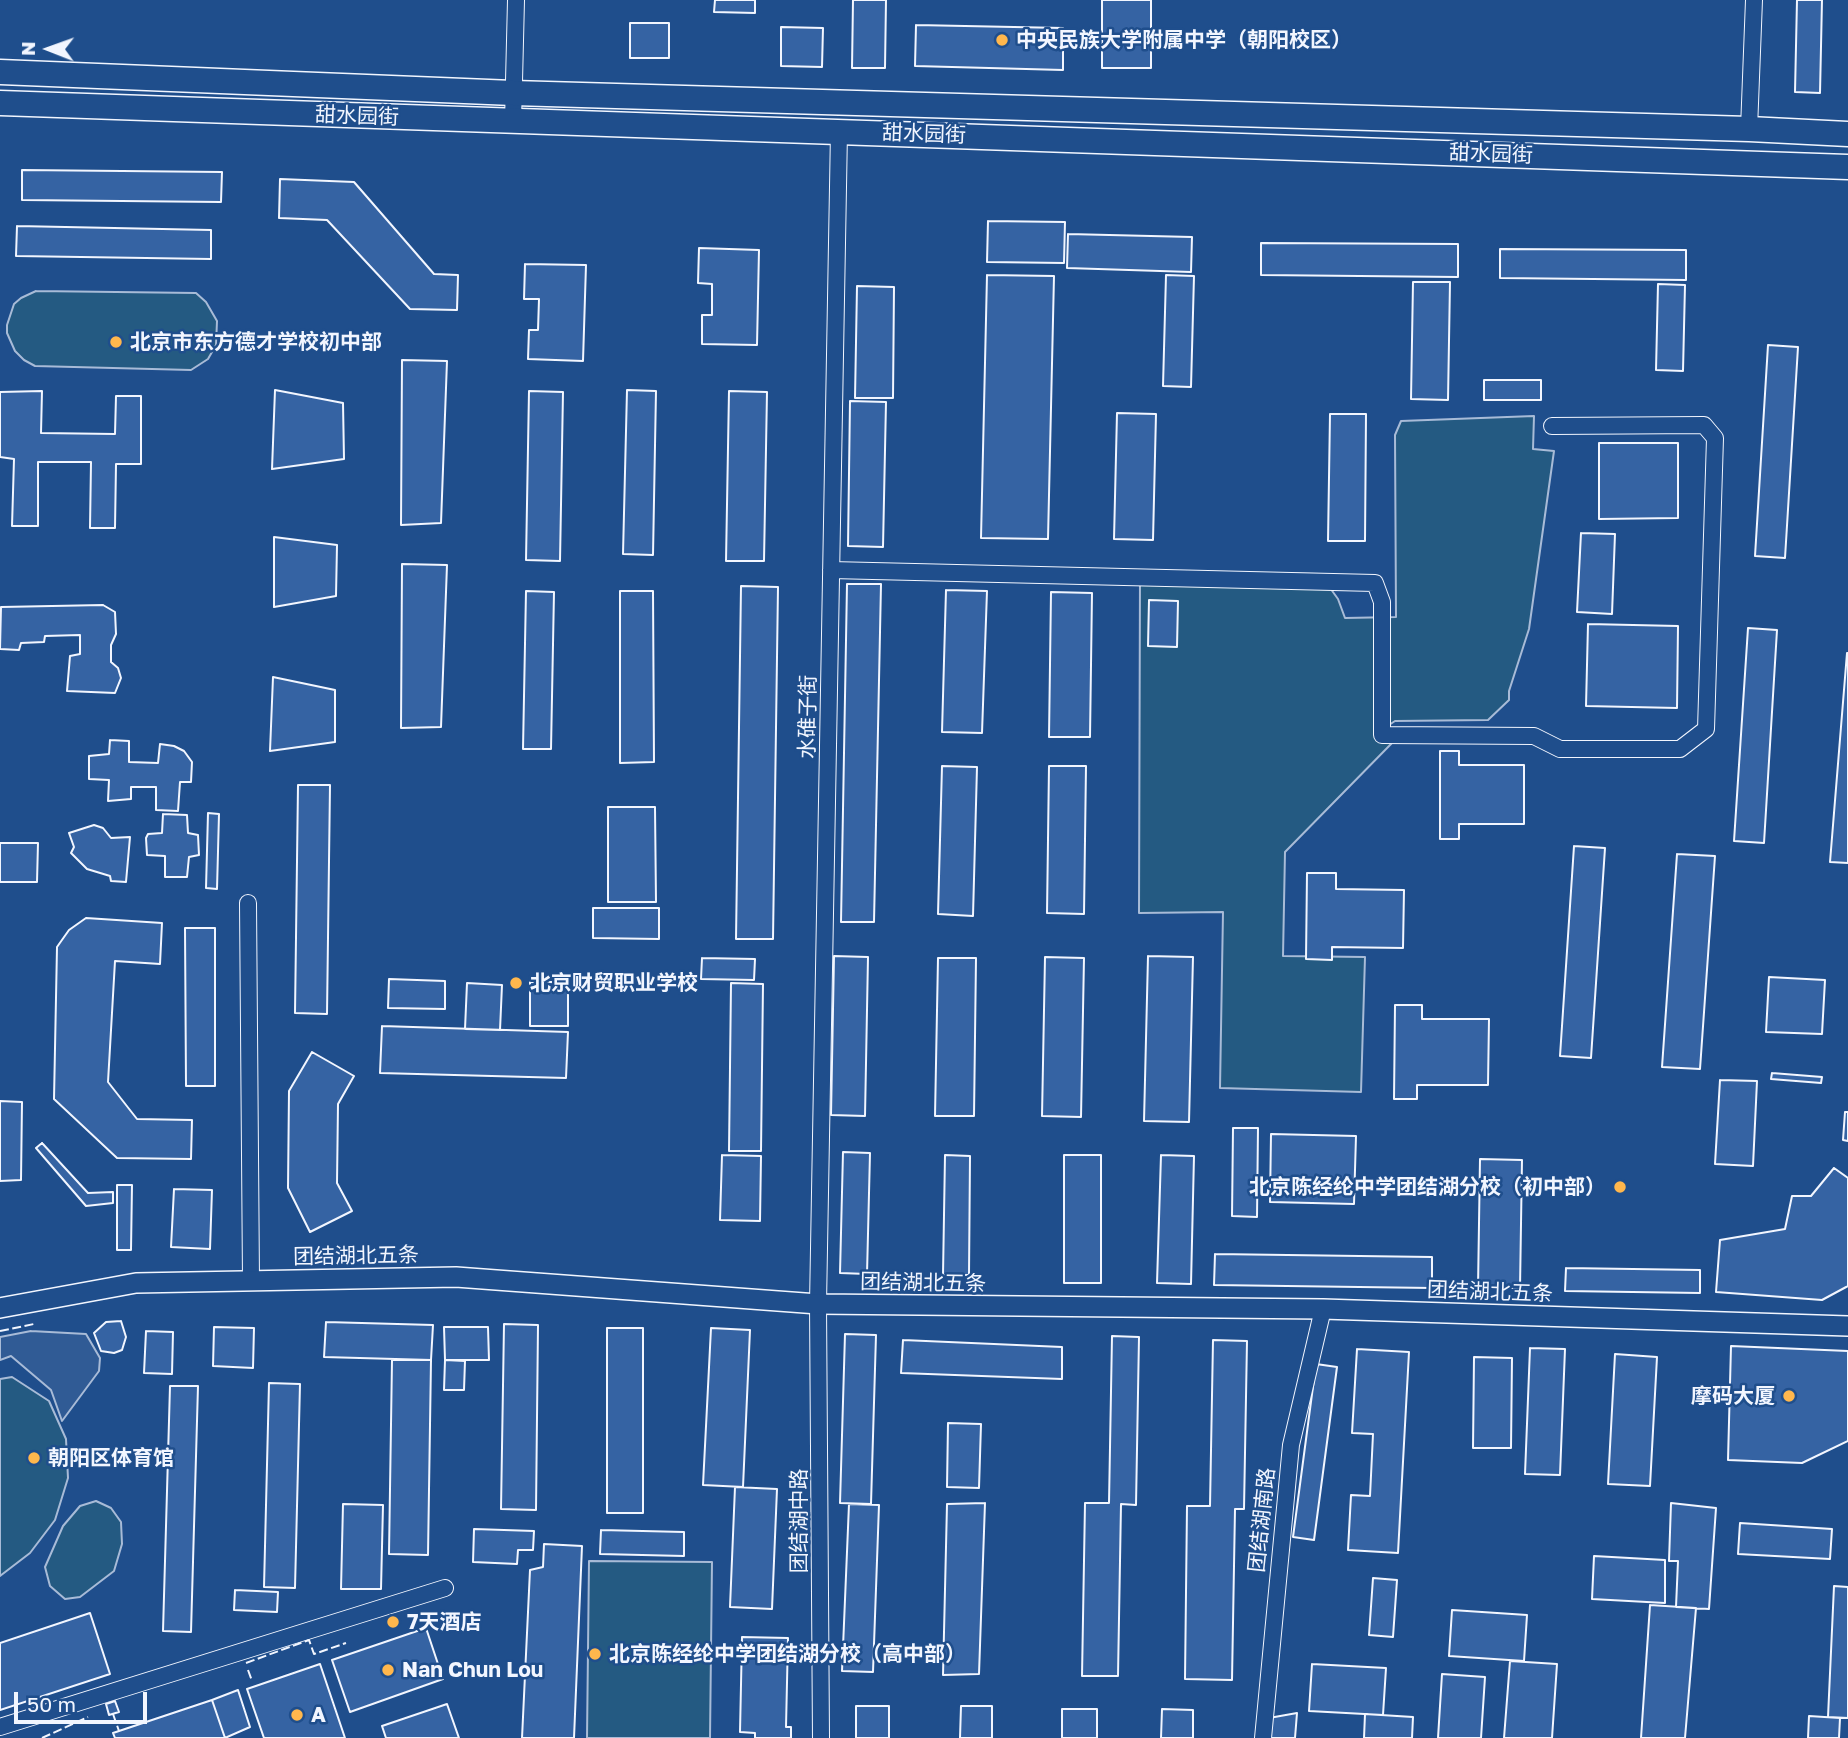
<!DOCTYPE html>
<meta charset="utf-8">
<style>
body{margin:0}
#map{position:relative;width:1848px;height:1738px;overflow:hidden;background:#1f4e8c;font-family:"Golos Text",sans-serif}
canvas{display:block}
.north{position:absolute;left:14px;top:14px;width:70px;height:70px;-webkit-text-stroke:5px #1f4e8c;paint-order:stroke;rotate:271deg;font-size:19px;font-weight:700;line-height:28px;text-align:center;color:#f2f6ff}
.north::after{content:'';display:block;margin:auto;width:24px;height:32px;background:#f2f6ff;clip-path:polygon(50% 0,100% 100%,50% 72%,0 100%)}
.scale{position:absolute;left:14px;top:1692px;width:133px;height:32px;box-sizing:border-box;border:4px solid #f2f6ff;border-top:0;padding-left:9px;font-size:21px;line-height:24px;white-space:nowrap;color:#f2f6ff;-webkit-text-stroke:5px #1f4e8c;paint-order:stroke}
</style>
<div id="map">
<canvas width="1848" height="1738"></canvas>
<div class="north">N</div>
<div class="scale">50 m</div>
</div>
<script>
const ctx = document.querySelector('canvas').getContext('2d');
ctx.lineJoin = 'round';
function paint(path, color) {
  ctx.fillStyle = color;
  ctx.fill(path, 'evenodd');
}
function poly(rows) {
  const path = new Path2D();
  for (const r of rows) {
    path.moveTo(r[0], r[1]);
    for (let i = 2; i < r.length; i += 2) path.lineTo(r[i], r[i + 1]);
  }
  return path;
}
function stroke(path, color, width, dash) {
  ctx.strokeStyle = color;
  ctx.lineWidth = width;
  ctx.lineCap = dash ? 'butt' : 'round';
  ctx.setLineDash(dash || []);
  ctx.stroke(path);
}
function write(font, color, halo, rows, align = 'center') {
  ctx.font = font + ' "Golos Text","Noto Sans SC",sans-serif';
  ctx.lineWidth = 5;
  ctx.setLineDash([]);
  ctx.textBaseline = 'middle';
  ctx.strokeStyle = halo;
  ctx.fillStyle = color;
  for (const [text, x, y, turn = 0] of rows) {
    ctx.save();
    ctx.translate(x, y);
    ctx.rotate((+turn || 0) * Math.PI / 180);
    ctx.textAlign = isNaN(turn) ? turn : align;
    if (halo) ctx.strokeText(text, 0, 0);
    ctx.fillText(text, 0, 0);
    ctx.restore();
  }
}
const green = poly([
 [36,291,196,293,206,302,217,321,216,345,208,359,191,370,35,366,24,360,15,351,7,333,7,325,14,304,21,298,36,291],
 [1534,416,1533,449,1554,451,1529,629,1509,691,1509,700,1488,720,1395,721,1386,727,1393,742,1285,852,1283,956,1365,957,1361,1092,1220,1088,1223,912,1139,913,1140,572,1320,574,1338,599,1345,618,1396,617,1395,435,1401,421,1534,416],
 [12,1377,49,1401,66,1439,68,1478,55,1520,30,1553,0,1576,0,1379,12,1377],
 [96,1501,111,1508,121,1522,122,1544,114,1571,80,1597,65,1599,50,1586,45,1567,63,1526,80,1506,96,1501],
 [589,1561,712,1562,710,1738,587,1738,589,1561]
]);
const parking = poly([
 [31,1331,86,1334,100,1358,99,1371,62,1421,51,1390,11,1356,0,1360,0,1337,31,1331]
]);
const building = poly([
 [715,0,755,0,755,13,714,12,715,0],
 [853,0,886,0,885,68,852,68,853,0],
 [1102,0,1151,0,1151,68,1102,68,1102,0],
 [1797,0,1822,0,1820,93,1795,92,1797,0],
 [630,23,669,23,669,58,630,58,630,23],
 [916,25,1063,28,1063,70,915,66,916,25],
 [781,27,823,28,822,67,781,66,781,27],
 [22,170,222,172,221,202,22,200,22,170],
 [280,179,354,182,434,274,458,275,457,310,410,309,327,220,279,218,280,179],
 [988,221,1065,222,1064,263,987,262,988,221],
 [17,226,211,230,211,259,16,256,17,226],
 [1068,234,1192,237,1191,272,1067,268,1068,234],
 [1261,243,1458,244,1458,277,1261,275,1261,243],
 [699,248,759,250,757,345,702,344,702,315,712,315,712,284,698,283,699,248],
 [1500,249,1686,250,1686,280,1500,278,1500,249],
 [525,264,586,265,583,361,528,359,529,330,538,330,539,299,524,299,525,264],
 [987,275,1054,276,1048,539,981,538,987,275],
 [1166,275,1194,276,1191,387,1163,386,1166,275],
 [1413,282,1450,282,1448,400,1411,399,1413,282],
 [1658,284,1685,285,1683,371,1656,370,1658,284],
 [857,286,894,287,893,398,855,398,857,286],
 [1768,345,1798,347,1785,558,1755,556,1768,345],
 [402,360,447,361,441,523,401,525,402,360],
 [1484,380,1541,380,1541,400,1484,400,1484,380],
 [275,390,343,403,344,459,272,469,275,390],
 [627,390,656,391,653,555,623,554,627,390],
 [42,391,41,433,115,434,116,396,141,396,141,464,116,464,115,528,90,528,91,462,38,462,38,526,12,526,14,459,0,457,0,392,42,391],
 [529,391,563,392,560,561,526,560,529,391],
 [729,391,767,392,764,561,726,561,729,391],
 [850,401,886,402,883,547,848,546,850,401],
 [1117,413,1156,414,1153,540,1114,539,1117,413],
 [1330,414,1366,414,1365,541,1328,541,1330,414],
 [1599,443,1678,443,1678,518,1599,519,1599,443],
 [1581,533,1615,534,1612,614,1577,612,1581,533],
 [274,537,337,545,336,596,274,607,274,537],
 [402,564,447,565,441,727,401,728,402,564],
 [847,584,881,584,874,922,841,922,847,584],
 [741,586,778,587,773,939,736,939,741,586],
 [946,590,987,591,982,733,942,732,946,590],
 [526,591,554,592,551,749,523,749,526,591],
 [620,591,653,591,654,762,620,763,620,591],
 [1051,592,1092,593,1090,737,1049,737,1051,592],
 [1149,600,1178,601,1177,647,1148,646,1149,600],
 [103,605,115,612,116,634,111,645,111,662,118,668,121,678,115,693,67,691,70,656,80,654,80,635,45,636,44,642,21,643,19,650,0,649,1,607,103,605],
 [1588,624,1678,626,1677,708,1586,706,1588,624],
 [1748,628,1777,630,1764,843,1734,841,1748,628],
 [1847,653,1848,653,1848,863,1830,862,1847,653],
 [273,677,335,690,335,742,270,751,273,677],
 [110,740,129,741,129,762,158,763,160,744,174,746,184,751,192,762,191,782,180,782,178,811,156,810,156,787,131,787,131,799,108,801,109,780,89,779,89,756,109,754,110,740],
 [1440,751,1459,751,1459,765,1524,765,1524,824,1459,824,1459,839,1440,839,1440,751],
 [942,766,977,767,973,916,938,914,942,766],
 [1049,766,1086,766,1084,914,1047,913,1049,766],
 [298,785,330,785,327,1014,295,1013,298,785],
 [608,807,655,807,656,902,608,902,608,807],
 [208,813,219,814,217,889,206,888,208,813],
 [163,814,187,815,188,833,198,835,199,855,189,857,187,877,165,877,165,856,147,855,146,838,148,834,162,833,163,814],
 [94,825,103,828,111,838,130,837,126,882,111,881,110,876,87,869,71,853,74,847,69,833,94,825],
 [0,843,38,843,37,882,0,882,0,843],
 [1574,846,1605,848,1591,1058,1560,1056,1574,846],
 [1677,854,1715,856,1700,1069,1662,1067,1677,854],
 [1307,873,1336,873,1336,889,1404,890,1403,948,1332,947,1332,960,1306,959,1307,873],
 [593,908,659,908,659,939,593,938,593,908],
 [86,918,162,923,160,964,115,961,108,1082,137,1119,192,1120,191,1159,117,1158,54,1099,57,947,69,930,86,918],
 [185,928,215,928,215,1086,186,1086,185,928],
 [834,956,868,957,865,1116,831,1115,834,956],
 [1148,956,1193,957,1189,1122,1144,1121,1148,956],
 [1045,957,1084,958,1081,1117,1042,1116,1045,957],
 [702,958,755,959,754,980,701,979,702,958],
 [938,958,976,958,974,1116,935,1116,938,958],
 [1769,977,1825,980,1822,1034,1766,1032,1769,977],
 [389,979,445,981,445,1009,388,1008,389,979],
 [530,982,568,982,568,1026,530,1026,530,982],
 [467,983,502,985,500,1030,465,1029,467,983],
 [731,983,763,984,761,1151,729,1151,731,983],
 [1395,1005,1422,1005,1422,1019,1489,1019,1488,1085,1417,1085,1417,1099,1394,1099,1395,1005],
 [382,1026,568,1032,566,1078,380,1073,382,1026],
 [312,1052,354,1076,338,1104,337,1183,352,1211,310,1232,288,1188,289,1091,312,1052],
 [1772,1073,1822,1077,1821,1083,1771,1079,1772,1073],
 [1720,1080,1757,1081,1753,1166,1715,1164,1720,1080],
 [0,1101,22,1102,21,1180,0,1181,0,1101],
 [1845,1112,1848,1112,1848,1141,1843,1140,1845,1112],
 [1233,1128,1258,1128,1257,1217,1232,1216,1233,1128],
 [1271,1134,1356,1136,1354,1204,1270,1202,1271,1134],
 [42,1143,88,1193,113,1192,113,1203,86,1206,36,1148,42,1143],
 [843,1152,870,1153,867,1274,840,1273,843,1152],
 [722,1155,761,1156,760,1221,720,1220,722,1155],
 [945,1155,970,1156,969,1275,943,1275,945,1155],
 [1064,1155,1101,1155,1101,1283,1064,1283,1064,1155],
 [1161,1155,1194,1156,1191,1284,1157,1283,1161,1155],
 [1480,1159,1522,1160,1520,1288,1478,1288,1480,1159],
 [1834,1168,1848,1178,1848,1286,1822,1300,1716,1292,1720,1240,1785,1229,1792,1196,1811,1196,1834,1168],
 [117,1185,132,1185,131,1250,117,1250,117,1185],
 [174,1189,212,1190,210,1249,171,1247,174,1189],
 [1215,1254,1432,1257,1432,1288,1214,1285,1215,1254],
 [1566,1268,1700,1270,1700,1293,1565,1291,1566,1268],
 [121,1321,126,1337,122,1350,114,1353,101,1351,94,1333,106,1322,121,1321],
 [326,1322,433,1325,431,1360,324,1357,326,1322],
 [504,1324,538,1325,536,1510,501,1509,504,1324],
 [214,1327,254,1328,253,1368,213,1366,214,1327],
 [444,1327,488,1327,489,1360,445,1360,444,1327],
 [607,1328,643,1328,643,1513,607,1513,607,1328],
 [711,1328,750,1330,743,1487,703,1485,711,1328],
 [146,1331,173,1332,172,1374,144,1373,146,1331],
 [845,1334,876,1335,871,1504,840,1503,845,1334],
 [1112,1336,1139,1337,1136,1505,1121,1504,1118,1676,1082,1676,1085,1503,1109,1503,1112,1336],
 [903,1340,1062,1347,1062,1379,901,1373,903,1340],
 [1213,1340,1247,1341,1244,1509,1235,1509,1232,1680,1185,1679,1187,1506,1210,1506,1213,1340],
 [1731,1346,1848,1351,1848,1441,1802,1463,1728,1460,1731,1346],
 [1530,1348,1565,1349,1560,1475,1525,1474,1530,1348],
 [1357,1349,1409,1352,1398,1553,1348,1550,1351,1495,1370,1496,1373,1434,1352,1433,1357,1349],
 [1615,1354,1657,1357,1650,1486,1608,1484,1615,1354],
 [1474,1357,1512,1358,1511,1448,1473,1448,1474,1357],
 [392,1360,431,1360,428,1555,389,1554,392,1360],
 [445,1360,465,1361,464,1390,444,1390,445,1360],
 [1316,1364,1337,1367,1314,1540,1293,1537,1316,1364],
 [269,1383,300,1384,295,1588,264,1587,269,1383],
 [170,1386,198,1386,191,1632,163,1631,170,1386],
 [948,1423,981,1424,979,1488,947,1487,948,1423],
 [735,1487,777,1489,772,1609,730,1607,735,1487],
 [985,1503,979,1674,943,1675,947,1504,985,1503],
 [1671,1503,1716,1508,1709,1609,1676,1607,1678,1561,1669,1561,1671,1503],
 [343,1504,383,1505,381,1589,341,1589,343,1504],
 [849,1504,879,1505,873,1672,842,1671,849,1504],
 [1740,1523,1832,1529,1830,1559,1738,1554,1740,1523],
 [474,1529,534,1531,533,1550,518,1550,517,1564,473,1562,474,1529],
 [601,1530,684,1532,684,1556,600,1554,601,1530],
 [544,1544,582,1546,574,1738,522,1738,530,1570,543,1567,544,1544],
 [1594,1556,1665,1560,1665,1603,1592,1599,1594,1556],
 [1373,1578,1397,1580,1393,1637,1369,1635,1373,1578],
 [1834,1586,1848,1587,1848,1718,1828,1717,1834,1586],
 [235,1590,278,1592,277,1612,234,1610,235,1590],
 [1650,1605,1696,1608,1685,1738,1641,1738,1650,1605],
 [1452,1610,1527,1615,1524,1661,1449,1656,1452,1610],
 [90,1613,110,1674,0,1710,0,1643,90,1613],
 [426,1628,443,1679,350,1712,332,1660,426,1628],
 [742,1637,788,1638,786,1727,791,1727,791,1738,755,1738,755,1733,740,1732,742,1637],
 [1510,1661,1557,1664,1552,1738,1504,1738,1510,1661],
 [320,1664,345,1738,264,1738,247,1689,320,1664],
 [1312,1664,1386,1668,1383,1715,1309,1711,1312,1664],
 [1442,1674,1485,1677,1481,1738,1438,1738,1442,1674],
 [238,1690,250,1727,225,1738,212,1700,238,1690],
 [212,1700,225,1738,115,1738,113,1733,212,1700],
 [115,1701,119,1712,109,1715,106,1704,115,1701],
 [447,1704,459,1738,386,1738,382,1726,447,1704],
 [856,1706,889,1706,889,1738,856,1738,856,1706],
 [961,1706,992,1706,992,1738,960,1738,961,1706],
 [1062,1709,1097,1709,1097,1738,1062,1738,1062,1709],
 [1162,1709,1193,1710,1193,1738,1161,1738,1162,1709],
 [1297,1713,1295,1738,1268,1738,1269,1718,1297,1713],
 [1365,1714,1413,1717,1412,1738,1364,1738,1365,1714],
 [1809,1716,1840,1718,1839,1738,1808,1738,1809,1716]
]);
const minor = poly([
 [513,122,516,0],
 [1749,129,1754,0],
 [831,570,1375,583,1382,602,1382,735,1534,736,1560,749,1680,749,1706,729,1715,438,1704,425,1552,426],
 [248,903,251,1281],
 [0,1727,445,1588],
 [821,1738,818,1304,839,131],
 [1263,1738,1291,1445,1323,1309]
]);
const tertiary = poly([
 [0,1308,136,1283,456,1277,818,1304,1323,1309,1848,1326]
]);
const primary = poly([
 [0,72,513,93,1749,129,1848,134],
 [0,103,1848,167]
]);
const fence = poly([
 [0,1331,34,1324],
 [246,1663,309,1640,314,1654,346,1643],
 [248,1670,252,1681],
 [113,1714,119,1731],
 [42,1738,88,1717]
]);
const markers = [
 [1002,40,7,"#ffb74d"],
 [116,342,7,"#ffb74d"],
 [516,983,7,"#ffb74d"],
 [1620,1187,7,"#ffb74d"],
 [1789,1396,7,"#ffb74d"],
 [34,1458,7,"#ffb74d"],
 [393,1622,7,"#ffb74d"],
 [595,1654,7,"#ffb74d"],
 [388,1670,7,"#ffb74d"],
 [297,1715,7,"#ffb74d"]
];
const poiNames = [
 ["中央民族大学附属中学（朝阳校区）",1016,40],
 ["北京市东方德才学校初中部",130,342],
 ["北京财贸职业学校",530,983],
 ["北京陈经纶中学团结湖分校（初中部）",1606,1187,"right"],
 ["摩码大厦",1775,1396,"right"],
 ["朝阳区体育馆",48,1458],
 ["7天酒店",407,1622],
 ["北京陈经纶中学团结湖分校（高中部）",609,1654],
 ["Nan Chun Lou",402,1670],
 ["A",311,1715]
];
const streetNames = [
 ["甜水园街",357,116,2],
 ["甜水园街",924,134,2],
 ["甜水园街",1491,154,2],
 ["水碓子街",808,717,-89],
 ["团结湖北五条",356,1256,-1],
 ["团结湖北五条",923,1283,1],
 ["团结湖北五条",1490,1292,2],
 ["团结湖南路",1262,1520,-84],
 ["团结湖中路",799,1521,-90]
];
paint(green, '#245a82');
stroke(green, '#a8bbd7', 2);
paint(parking, '#305b95');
stroke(parking, '#a8bbd7', 2);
paint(building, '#3563a3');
stroke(building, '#f2f6ff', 2);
stroke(minor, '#f2f6ff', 18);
stroke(tertiary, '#f2f6ff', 22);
stroke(primary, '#f2f6ff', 27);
stroke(minor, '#1f4e8c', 16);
stroke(tertiary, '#1f4e8c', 19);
stroke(primary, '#1f4e8c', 24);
stroke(fence, '#f2f6ff', 2, [9, 3.5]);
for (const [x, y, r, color] of markers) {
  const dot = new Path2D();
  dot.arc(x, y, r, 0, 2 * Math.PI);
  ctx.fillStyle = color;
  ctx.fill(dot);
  stroke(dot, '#1f4e8c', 2.5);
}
write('bold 21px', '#f2f6ff', '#1f4e8c', poiNames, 'left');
write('21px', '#f2f6ff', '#1f4e8c', streetNames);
</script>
